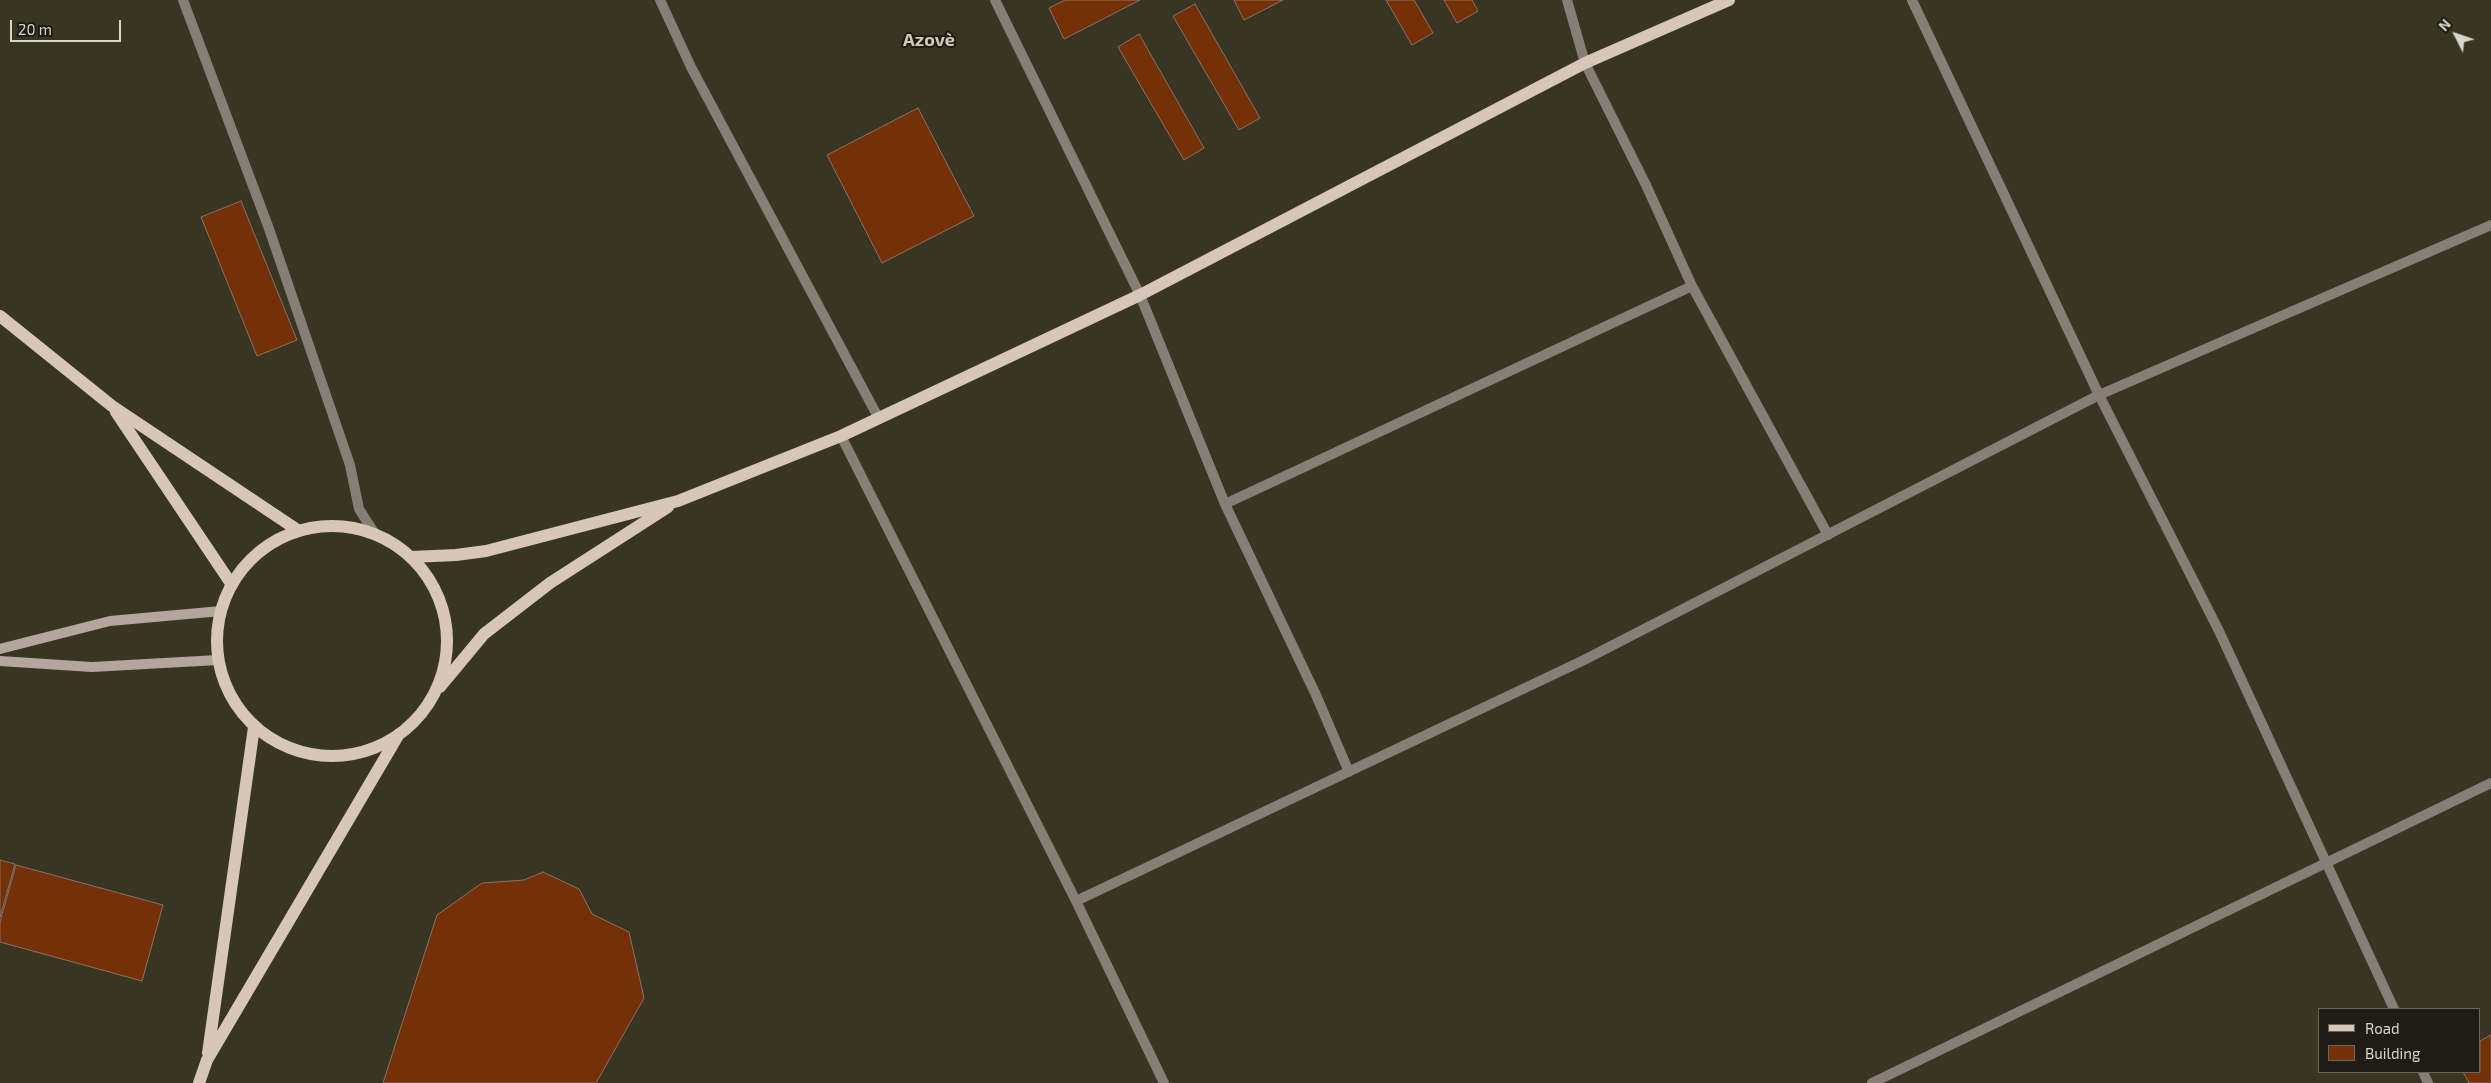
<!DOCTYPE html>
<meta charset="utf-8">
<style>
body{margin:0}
#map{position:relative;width:2491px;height:1083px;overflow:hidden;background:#393523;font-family:"Exo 2",sans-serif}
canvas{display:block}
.legend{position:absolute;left:2318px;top:1008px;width:162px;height:65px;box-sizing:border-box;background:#1e1c14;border:1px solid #68665d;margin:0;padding:6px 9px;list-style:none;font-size:15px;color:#d8d6cb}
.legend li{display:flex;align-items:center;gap:10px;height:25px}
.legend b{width:25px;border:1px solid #68665d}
.north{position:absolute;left:2431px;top:10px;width:50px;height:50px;-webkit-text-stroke:4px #1e1c14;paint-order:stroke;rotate:311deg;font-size:14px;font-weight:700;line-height:20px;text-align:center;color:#d8d6cb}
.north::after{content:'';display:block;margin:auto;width:18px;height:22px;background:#d8d6cb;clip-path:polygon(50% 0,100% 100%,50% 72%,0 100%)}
.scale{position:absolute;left:10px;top:20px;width:111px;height:22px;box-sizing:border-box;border:2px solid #d8d6cb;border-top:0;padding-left:6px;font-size:15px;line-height:18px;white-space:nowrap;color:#d8d6cb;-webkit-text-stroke:4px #1e1c14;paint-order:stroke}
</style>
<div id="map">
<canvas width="2491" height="1083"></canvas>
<ul class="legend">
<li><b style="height:6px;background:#d7c6b9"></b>Road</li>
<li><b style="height:14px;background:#753007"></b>Building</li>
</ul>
<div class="north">N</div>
<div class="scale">20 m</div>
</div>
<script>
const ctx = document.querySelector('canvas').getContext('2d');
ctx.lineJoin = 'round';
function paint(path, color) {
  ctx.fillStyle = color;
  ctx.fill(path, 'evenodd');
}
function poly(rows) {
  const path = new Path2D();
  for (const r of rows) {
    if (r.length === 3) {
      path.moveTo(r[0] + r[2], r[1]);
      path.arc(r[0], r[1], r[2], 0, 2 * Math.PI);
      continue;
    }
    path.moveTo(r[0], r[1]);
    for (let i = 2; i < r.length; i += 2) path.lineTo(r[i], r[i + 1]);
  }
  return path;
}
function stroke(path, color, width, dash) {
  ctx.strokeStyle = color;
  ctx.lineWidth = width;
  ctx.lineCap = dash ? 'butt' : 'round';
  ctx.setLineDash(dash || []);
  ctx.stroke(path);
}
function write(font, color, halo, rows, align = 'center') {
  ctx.font = font + ' "Exo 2",sans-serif';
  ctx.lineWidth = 4;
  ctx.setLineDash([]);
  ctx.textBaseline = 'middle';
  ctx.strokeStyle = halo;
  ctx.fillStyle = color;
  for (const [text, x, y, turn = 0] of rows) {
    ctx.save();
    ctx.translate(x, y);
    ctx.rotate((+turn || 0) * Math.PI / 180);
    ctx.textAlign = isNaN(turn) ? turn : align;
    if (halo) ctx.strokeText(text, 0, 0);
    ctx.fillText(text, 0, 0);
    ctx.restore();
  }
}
const building = poly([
 [1065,0,1140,0,1064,39,1049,8,1065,0],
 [1234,0,1283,0,1244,20,1234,0],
 [1386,0,1414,0,1433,33,1412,45,1386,0],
 [1444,0,1472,0,1478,11,1457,23,1444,0],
 [1195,4,1260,118,1239,130,1173,16,1195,4],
 [1139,34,1204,148,1184,160,1118,47,1139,34],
 [918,108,974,216,882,263,827,155,918,108],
 [241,201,297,340,257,356,201,217,241,201],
 [0,860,15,864,0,917,0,860],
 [16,865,163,905,142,981,0,942,0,922,16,865],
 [543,872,579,889,592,914,629,932,644,998,596,1083,383,1083,437,915,482,883,524,880,543,872],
 [2491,1035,2491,1083,2469,1083,2463,1072,2480,1072,2480,1041,2491,1035]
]);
const street = poly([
 [183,0,268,226,350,465,359,509,375,534],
 [660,0,691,67,878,417],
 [995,0,1140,295,1225,504,1316,695,1349,772],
 [1567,0,1585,63,1646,185,1692,286,1828,535],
 [1912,0,2099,395,2219,631,2394,1009],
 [841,436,1076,901,1164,1083],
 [1225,504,1692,286],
 [1076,901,1584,660,2099,395,2491,225],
 [2423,1072,2428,1083],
 [1872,1083,2491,783]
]);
const secondary = poly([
 [0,649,110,621,221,611],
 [0,661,92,667,218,660]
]);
const primary = poly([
 [0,316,112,406,299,531],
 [116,412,232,585],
 [332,641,115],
 [411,557,456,555,486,551,678,501,841,436,1140,295,1585,63,1729,0],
 [440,687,484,634,550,583,668,507],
 [208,1053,254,727],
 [199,1083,207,1060,399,734]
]);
const quarterNames = [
 ["Azovè",929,40]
];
paint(building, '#753007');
stroke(building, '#887369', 1);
stroke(street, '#867e77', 10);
stroke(secondary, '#b4a69d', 10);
stroke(primary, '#d7c6b9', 12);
write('bold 18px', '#d0cbb5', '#1e1c14', quarterNames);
</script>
